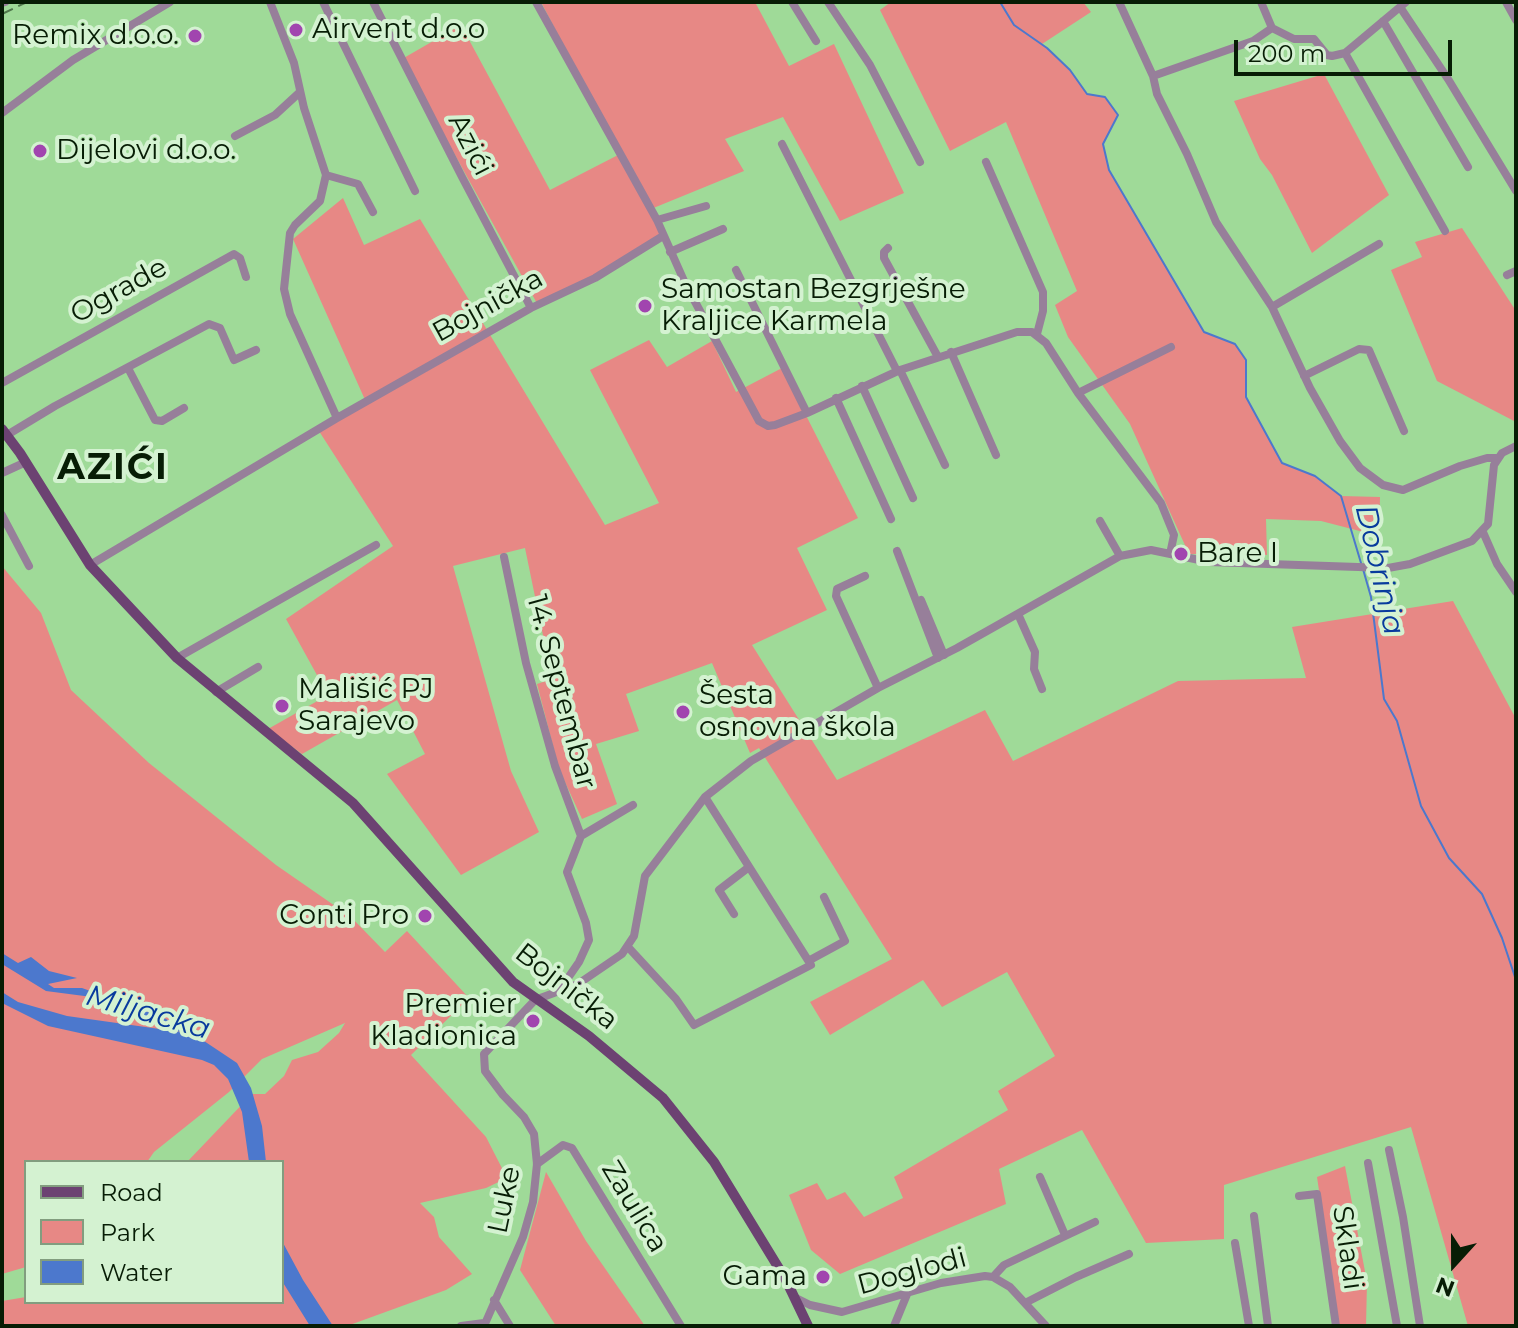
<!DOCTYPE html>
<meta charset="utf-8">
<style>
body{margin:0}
#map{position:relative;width:1518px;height:1328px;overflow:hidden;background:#9fda98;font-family:Montserrat,sans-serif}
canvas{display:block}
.frame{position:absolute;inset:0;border:4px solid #071d05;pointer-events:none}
.legend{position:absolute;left:24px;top:1160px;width:260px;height:144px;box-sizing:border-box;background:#d4f2d1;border:2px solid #829d7f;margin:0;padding:10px 14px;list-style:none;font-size:24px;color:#071d05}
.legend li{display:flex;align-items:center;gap:16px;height:40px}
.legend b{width:40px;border:2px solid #829d7f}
.north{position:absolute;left:1414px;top:1224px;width:80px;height:80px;-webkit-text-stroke:6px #d4f2d1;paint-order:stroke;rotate:201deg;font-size:22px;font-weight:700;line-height:32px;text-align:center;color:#071d05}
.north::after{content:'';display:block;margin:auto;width:28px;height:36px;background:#071d05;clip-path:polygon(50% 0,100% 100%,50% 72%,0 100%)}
.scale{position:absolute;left:1234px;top:40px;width:218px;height:36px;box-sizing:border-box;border:4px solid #071d05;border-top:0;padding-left:10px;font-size:24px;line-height:28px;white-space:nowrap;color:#071d05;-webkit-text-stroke:6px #d4f2d1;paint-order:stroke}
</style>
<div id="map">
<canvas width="1518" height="1328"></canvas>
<div class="frame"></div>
<ul class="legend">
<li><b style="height:10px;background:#6c4272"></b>Road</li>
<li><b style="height:22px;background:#e78885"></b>Park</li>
<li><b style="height:22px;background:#4c78cd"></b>Water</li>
</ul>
<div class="north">N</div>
<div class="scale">200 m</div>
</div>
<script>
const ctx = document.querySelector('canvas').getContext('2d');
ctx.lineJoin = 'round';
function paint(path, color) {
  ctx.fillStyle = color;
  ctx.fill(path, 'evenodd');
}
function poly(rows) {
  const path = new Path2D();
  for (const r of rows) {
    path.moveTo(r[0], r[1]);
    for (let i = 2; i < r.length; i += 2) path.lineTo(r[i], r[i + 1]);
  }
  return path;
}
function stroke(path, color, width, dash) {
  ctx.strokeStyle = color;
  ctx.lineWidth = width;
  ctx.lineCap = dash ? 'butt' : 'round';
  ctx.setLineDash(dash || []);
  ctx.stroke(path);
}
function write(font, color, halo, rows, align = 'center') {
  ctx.font = font + ' Montserrat,sans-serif';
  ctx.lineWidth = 8;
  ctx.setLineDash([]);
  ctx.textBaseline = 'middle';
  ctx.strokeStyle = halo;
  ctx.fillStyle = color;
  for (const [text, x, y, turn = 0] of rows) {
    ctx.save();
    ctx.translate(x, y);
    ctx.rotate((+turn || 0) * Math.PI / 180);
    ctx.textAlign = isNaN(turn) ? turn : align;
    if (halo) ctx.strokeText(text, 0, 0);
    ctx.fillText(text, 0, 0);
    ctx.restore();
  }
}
const green = poly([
 [541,2,755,2,789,66,834,44,904,193,840,221,783,117,725,139,744,171,651,209,664,238,539,307,402,59,461,25,550,190,620,154],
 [891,2,1083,2,1091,12,1042,44,1070,70,1087,94,1105,97,1118,115,1103,144,1109,170,1204,332,1235,344,1246,360,1246,397,1282,463,1315,476,1341,496,1380,497,1379,536,1321,521,1266,519,1267,555,1189,554,1130,424,1068,337,1055,305,1077,291,1006,122,950,151,880,10],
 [1324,74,1389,195,1312,253,1272,175,1260,159,1234,101],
 [343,198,364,245,420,219,605,525,659,503,590,370,649,340,667,367,712,341,736,392,782,368,858,518,797,548,827,610,752,645,837,780,985,710,1013,761,1178,681,1306,678,1292,627,1453,601,1516,719,1516,1326,1468,1326,1411,1127,1224,1185,1224,1239,1146,1243,1082,1130,999,1169,1006,1204,840,1274,811,1250,789,1195,817,1183,827,1200,845,1192,864,1217,903,1198,894,1177,1008,1110,998,1091,1055,1056,1007,972,942,1007,923,980,830,1035,810,1002,892,959,759,748,750,753,712,663,626,694,639,731,596,744,617,804,582,819,559,769,537,684,555,678,546,650,525,548,453,566,511,771,539,832,461,875,387,774,425,754,397,700,302,754,268,729,328,695,286,619,393,546,317,428,366,402,293,239],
 [1462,228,1516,311,1516,422,1437,381,1391,270,1422,257,1415,242],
 [2,566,41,613,71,690,149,763,276,865,351,917,385,952,407,931,469,998,411,1055,486,1137,507,1178,486,1188,420,1203,434,1217,439,1237,472,1274,446,1290,347,1326,2,1326,2,1301,26,1297,26,1302,282,1302,282,1162,187,1162,252,1094,265,1094,284,1076,292,1060,318,1052,339,1033,345,1023,262,1059,229,1092,154,1152,147,1162,26,1162,26,1267,2,1274],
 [1345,1166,1367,1282,1366,1326,1339,1326,1317,1177],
 [546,1172,586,1241,645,1326,556,1326,520,1270]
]);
const water = poly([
 [2,953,18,963,31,957,49,971,77,978,48,984,54,988,82,988,162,1017,189,1031,237,1063,251,1088,262,1126,266,1162,249,1162,242,1112,228,1079,214,1065,202,1060,48,1026,2,1003,2,992,18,1002,67,1016,181,1032,141,1020,92,997,46,991,2,964],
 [282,1241,303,1280,333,1326,310,1326,282,1281]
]);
const stream = poly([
 [1000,2,1014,25,1047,48,1070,70,1087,94,1105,97,1118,115,1103,144,1109,170,1204,332,1235,344,1246,360,1246,397,1282,463,1315,476,1341,496,1361,563],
 [1363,569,1371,597,1384,699,1397,721,1421,806,1449,858,1482,894,1502,938,1516,980]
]);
const minor = poly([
 [270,2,294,63,304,108,326,175,320,201,295,225,290,233,284,289,290,314,337,418],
 [323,2,415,191],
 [373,2,462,177,531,308],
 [536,2,657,220,685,283,759,421,768,426,775,425,807,413,900,370,1017,332,1032,332,1046,343,1078,393,1161,503,1174,535,1170,554],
 [792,2,816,41],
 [828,2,870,65,920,162],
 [1119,2,1153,76,1157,94,1187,154,1216,222,1272,307,1310,388,1340,441,1360,468,1383,485,1403,490,1460,466,1487,458,1497,458],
 [1261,2,1272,28,1294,39,1314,39,1327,55,1332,56,1345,53,1406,2],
 [1506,2,1516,20],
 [2,3,5,2],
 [1400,7,1448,79,1516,191],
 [1383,21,1468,167],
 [1345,53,1445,231],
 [1153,76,1253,41,1272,28],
 [2,113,73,60,170,2],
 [235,136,275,115,300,92],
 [782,144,897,371],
 [986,162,1043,292,1043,311,1037,334],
 [326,175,358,184,373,212],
 [657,220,706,206],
 [888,248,884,252,884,258,938,357],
 [670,252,723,229],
 [736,270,807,413],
 [1507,275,1516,271],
 [1272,307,1379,244],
 [951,352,996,455],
 [128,368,155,420,162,421,184,408],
 [900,370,945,465],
 [1304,376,1359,349,1369,350,1404,431],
 [2,383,234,254,240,258,246,277],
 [862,386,913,498],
 [1078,393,1171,347],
 [836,398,891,519],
 [7,435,55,406,209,324,220,328,234,360,256,350],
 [2,473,26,462],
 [2,515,29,566],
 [1100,521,1120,556],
 [1483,532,1497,564,1516,592],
 [897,551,938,658],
 [504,557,526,663,555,766,581,836,567,872,586,923,589,940,579,962,559,991],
 [90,565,337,418,531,308,595,278,663,236],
 [865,576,837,589,836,596,878,688],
 [921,600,944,655],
 [1018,614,1035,652,1034,669,1042,689],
 [177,658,376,545],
 [216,692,258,667],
 [581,836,633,805],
 [734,914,719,890,749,867],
 [628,947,676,999,694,1025,811,965,705,797],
 [810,960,845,941,824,897],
 [1389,1150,1403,1217,1420,1326],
 [1368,1163,1397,1326],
 [537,1164,563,1145,572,1148,681,1326],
 [1040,1177,1065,1235],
 [1299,1196,1317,1194,1336,1326],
 [1254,1216,1268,1326],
 [1235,1243,1249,1326],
 [993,1277,1004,1265,1095,1222],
 [796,1298,810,1305,842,1312,941,1283,985,1276,993,1277,1010,1287,1046,1326],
 [494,1300,510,1326],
 [1025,1303,1076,1277,1129,1254],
 [461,1326,484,1323],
 [484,1326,523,1237,533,1202,537,1164,534,1134,524,1117,503,1095,485,1071,484,1054,535,1000,578,984,622,954,634,936,645,876,705,797,751,761,878,688,957,648,1120,556,1151,550,1209,562,1388,568,1410,564,1472,541,1488,524,1494,465,1502,453,1516,446],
 [894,1326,908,1292]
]);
const major = poly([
 [2,429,20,453,90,565,177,658,353,803,513,982,589,1036,663,1098,714,1162,786,1280,808,1326]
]);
const rail = poly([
 [2,14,27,2]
]);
const markers = [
 [296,30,8,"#a145af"],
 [195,36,8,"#a145af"],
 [40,151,8,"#a145af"],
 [645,306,8,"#a145af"],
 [1181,554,8,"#a145af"],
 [282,706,8,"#a145af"],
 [683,712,8,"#a145af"],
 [425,916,8,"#a145af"],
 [533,1021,8,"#a145af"],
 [823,1277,8,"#a145af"]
];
const poiNames = [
 ["Airvent d.o.o",312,30],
 ["Remix d.o.o.",179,36,"right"],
 ["Dijelovi d.o.o.",56,151],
 ["Samostan Bezgrješne",661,290],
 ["Kraljice Karmela",661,322],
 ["Bare I",1197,554],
 ["Mališić PJ",298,690],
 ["Sarajevo",298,722],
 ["Šesta",699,696],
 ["osnovna škola",699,728],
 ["Conti Pro",409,916,"right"],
 ["Premier",517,1005,"right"],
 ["Kladionica",517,1037,"right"],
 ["Gama",807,1277,"right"]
];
const streetNames = [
 ["Azići",470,145,63],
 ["Ograde",119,291,-29],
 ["Bojnička",488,306,-29],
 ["14. Septembar",561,692,75],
 ["Bojnička",566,987,38],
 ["Luke",505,1200,-78],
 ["Zaulica",634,1207,59],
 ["Skladi",1347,1248,82],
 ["Doglodi",912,1272,-15]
];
const waterNames = [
 ["Dobrinja",1379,570,77],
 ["Miljacka",148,1013,16]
];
const districtNames = [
 ["AZIĆI",113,468]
];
paint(green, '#e78885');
paint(water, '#4c78cd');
stroke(stream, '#4c78cd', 2);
stroke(minor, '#977f9a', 8);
stroke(major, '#6c4272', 10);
stroke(rail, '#4f774b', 2, [12, 6]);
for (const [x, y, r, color] of markers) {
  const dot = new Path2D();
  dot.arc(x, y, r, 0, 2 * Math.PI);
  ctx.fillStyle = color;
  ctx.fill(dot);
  stroke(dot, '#d4f2d1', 3);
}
write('28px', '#071d05', '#d4f2d1', poiNames, 'left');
write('28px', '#071d05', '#d4f2d1', streetNames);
write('italic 30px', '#073a9d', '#d4f2d1', waterNames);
ctx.letterSpacing = '2px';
write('bold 36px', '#071d05', '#d4f2d1', districtNames);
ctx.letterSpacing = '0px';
</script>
